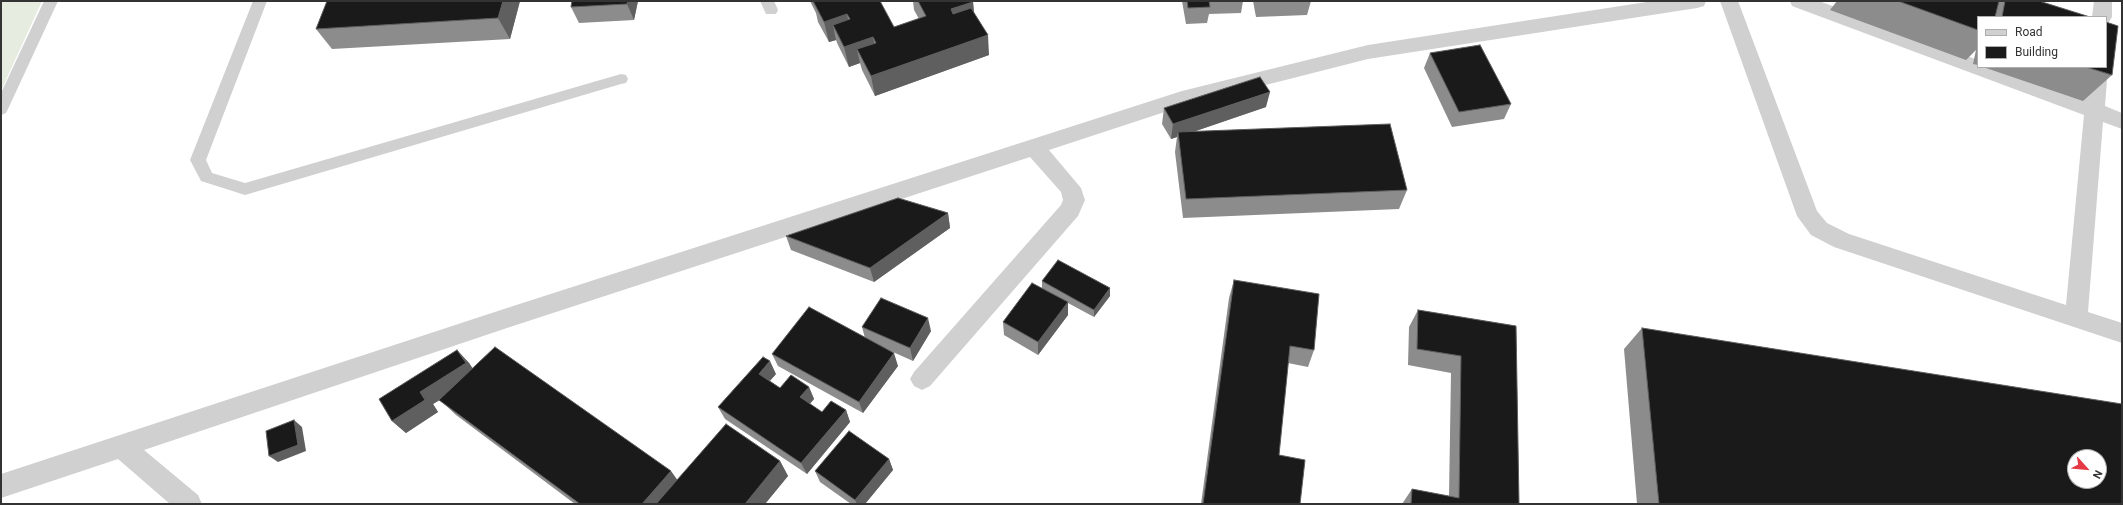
<!DOCTYPE html>
<style>
body{margin:0}
#map{position:relative;width:2123px;height:505px;overflow:hidden;background:#fff;font-family:Roboto,sans-serif}
canvas{display:block}
.frame{position:absolute;inset:0;border:2px solid #333;pointer-events:none}
.legend{position:absolute;left:1977px;top:16px;width:130px;height:52px;box-sizing:border-box;background:#fff;border:1px solid #adadad;margin:0;padding:5px 7px;list-style:none;font-size:12px;color:#333}
.legend li{display:flex;align-items:center;gap:8px;height:20px}
.legend b{width:20px;border:1px solid #adadad}
.north{position:absolute;left:2067px;top:449px;width:40px;height:40px;box-sizing:border-box;background:#fff;border:1px solid #adadad;border-radius:50%;rotate:117deg;font-size:11px;font-weight:700;line-height:16px;text-align:center;color:#333}
.north::after{content:'';display:block;margin:auto;width:14px;height:18px;background:#e63946;clip-path:polygon(50% 0,100% 100%,50% 72%,0 100%)}
</style>
<div id="map">
<canvas width="2123" height="505"></canvas>
<div class="frame"></div>
<ul class="legend">
<li><b style="height:5px;background:#d0d0d0"></b>Road</li>
<li><b style="height:11px;background:#1a1a1a"></b>Building</li>
</ul>
<div class="north">N</div>
</div>
<script>
const ctx = document.querySelector('canvas').getContext('2d');
ctx.lineJoin = 'round';
function paint(path, color) {
  ctx.fillStyle = color;
  ctx.fill(path, 'evenodd');
}
function poly(rows) {
  const path = new Path2D();
  for (const r of rows) {
    path.moveTo(r[0], r[1]);
    for (let i = 2; i < r.length; i += 2) path.lineTo(r[i], r[i + 1]);
  }
  return path;
}
function stroke(path, color, width, dash) {
  ctx.strokeStyle = color;
  ctx.lineWidth = width;
  ctx.lineCap = dash ? 'butt' : 'round';
  ctx.setLineDash(dash || []);
  ctx.stroke(path);
}
const green = poly([
 [1,1,42,1,1,91]
]);
const lane = poly([
 [44,1,58,1,8,109,6,113,1,115,1,93,44,1],
 [253,1,267,1,206,160,212,173,245,183,621,74,626,75,628,79,626,83,621,84,245,195,201,181,190,160,253,1],
 [760,1,774,1,778,10,776,14,766,14,760,1]
]);
const street = poly([
 [1653,1,1706,1,1704,6,1697,8,1368,59,1183,106,1049,150,1081,188,1085,200,1078,216,930,386,922,390,914,386,910,379,914,372,1061,205,1063,200,1061,192,1030,157,507,328,144,450,198,495,202,504,170,504,118,459,1,498,1,474,507,308,1182,91,1368,45,1653,1],
 [1720,1,1738,1,1817,211,1827,223,1849,234,2066,305,2084,115,1792,6,1790,1,1819,1,1978,60,1978,67,1998,67,2085,99,2088,67,2106,67,2106,64,2108,67,2105,106,2122,113,2122,129,2103,122,2088,312,2122,323,2122,343,1834,247,1811,235,1797,216,1720,1],
 [2094,1,2112,1,2112,17,2109,22,2106,23,2106,17,2092,17,2094,1]
]);
const wall = poly([
 [520,1,510,39,332,49,316,29],
 [638,1,634,20,579,23,571,7],
 [810,1,877,1,894,27,919,19,914,10,913,1,973,1,974,14,989,55,875,96,862,70,860,63,849,67,838,45,836,40,829,42,818,22,816,13],
 [1182,1,1243,1,1241,13,1209,14,1207,23,1186,24],
 [1253,1,1311,1,1307,15,1256,17],
 [1837,1,2039,1,2090,17,1978,17,1978,65,1973,64,1976,50,1966,60,1830,10],
 [1430,53,1511,104,1504,119,1452,127,1424,68],
 [1983,67,2106,67,2112,75,2083,101],
 [1266,107,1193,132,1407,190,1399,209,1183,218,1175,152,1177,137,1171,139,1162,124,1164,108],
 [948,213,950,228,874,282,791,250,786,236],
 [1234,280,1314,350,1308,367,1288,363,1279,455,1300,504,1201,504,1229,298],
 [1042,281,1110,296,1094,317,1068,303,1068,315,1038,355,1004,335,1003,322,1042,288],
 [1418,310,1516,326,1519,504,1402,504,1412,489,1449,496,1451,373,1408,365,1409,327],
 [862,327,931,331,913,361,884,348,898,366,863,413,778,366,772,354,865,338],
 [1642,328,2122,504,1637,504,1624,349],
 [457,350,469,363,472,368,677,480,780,461,788,476,765,504,575,504,456,415,440,400,433,404,438,412,406,433,392,421],
 [776,374,770,381,780,388,809,387,814,399,810,404,822,412,846,410,850,422,807,474,725,419,718,407],
 [889,459,893,470,865,504,851,504,820,482,815,471]
]);
const shadedWall = poly([
 [503,1,520,1,510,39,498,18],
 [628,1,638,1,634,20,627,4],
 [973,2,975,22,953,30,951,9],
 [847,14,851,35,833,25,836,40,829,42,824,22],
 [988,35,989,55,875,96,871,76],
 [873,37,877,57,857,49,860,63,849,67,844,47],
 [1270,92,1266,107,1178,137,1178,132,1177,137,1171,139,1173,124],
 [948,213,950,228,874,282,870,268],
 [1110,288,1110,296,1094,317,1094,310],
 [1068,302,1068,315,1038,355,1038,342],
 [928,318,931,331,913,361,910,348],
 [457,350,469,363,478,376,433,404,438,412,406,433,392,421,420,392],
 [894,353,898,366,863,413,859,402],
 [770,361,776,374,765,386,759,374],
 [809,387,814,399,805,409,800,397],
 [846,410,850,422,807,474,801,463],
 [294,420,302,427,306,451,278,462,269,456],
 [889,459,893,470,865,504,857,504,855,500],
 [780,461,788,476,765,504,745,504],
 [671,471,681,485,665,504,642,504]
]);
const building = poly([
 [327,1,503,1,498,18,316,29,327,1],
 [572,1,628,1,627,4,571,7,572,1],
 [813,1,880,1,894,27,926,16,918,1,973,1,973,2,951,9,953,14,971,8,988,35,871,76,857,49,876,43,873,37,844,47,833,25,850,19,847,14,824,22,813,1],
 [1187,1,1209,1,1210,7,1188,8,1187,1],
 [1898,1,1999,1,1995,17,1978,17,1978,30,1898,1],
 [2005,1,2039,1,2090,17,2002,17,2005,1],
 [2106,22,2118,26,2112,75,2086,67,2106,67,2106,22],
 [1480,45,1511,104,1459,112,1430,53,1480,45],
 [1260,77,1270,92,1173,124,1164,108,1260,77],
 [1390,124,1407,190,1186,199,1178,132,1390,124],
 [898,198,948,213,870,268,786,236,898,198],
 [1058,260,1110,288,1094,310,1042,281,1058,260],
 [1234,280,1319,294,1314,350,1290,346,1279,455,1305,460,1300,504,1203,504,1234,280],
 [1032,283,1068,302,1038,342,1003,322,1032,283],
 [881,298,928,318,910,348,862,327,881,298],
 [809,307,894,353,859,402,772,354,809,307],
 [1418,310,1516,326,1519,504,1411,504,1412,489,1459,498,1461,356,1417,349,1418,310],
 [1642,328,2122,404,2122,504,1659,504,1642,328],
 [2075,457,2099,457,2099,481,2075,481,2075,457],
 [495,347,671,471,642,504,580,504,439,400,495,347],
 [457,350,466,363,420,392,425,400,392,421,379,399,457,350],
 [763,357,770,361,759,374,780,388,791,375,809,387,800,397,822,412,831,401,846,410,801,463,718,407,763,357],
 [294,420,298,445,269,456,266,431,294,420],
 [726,424,780,461,745,504,656,504,726,424],
 [849,431,889,459,855,500,815,471,849,431]
]);
paint(green, '#e6ecdf');
paint(lane, '#d0d0d0');
paint(street, '#d0d0d0');
paint(wall, '#8c8c8c');
paint(shadedWall, '#5f5f5f');
paint(building, '#1a1a1a');
stroke(building, '#5f5f5f', 1);
</script>
